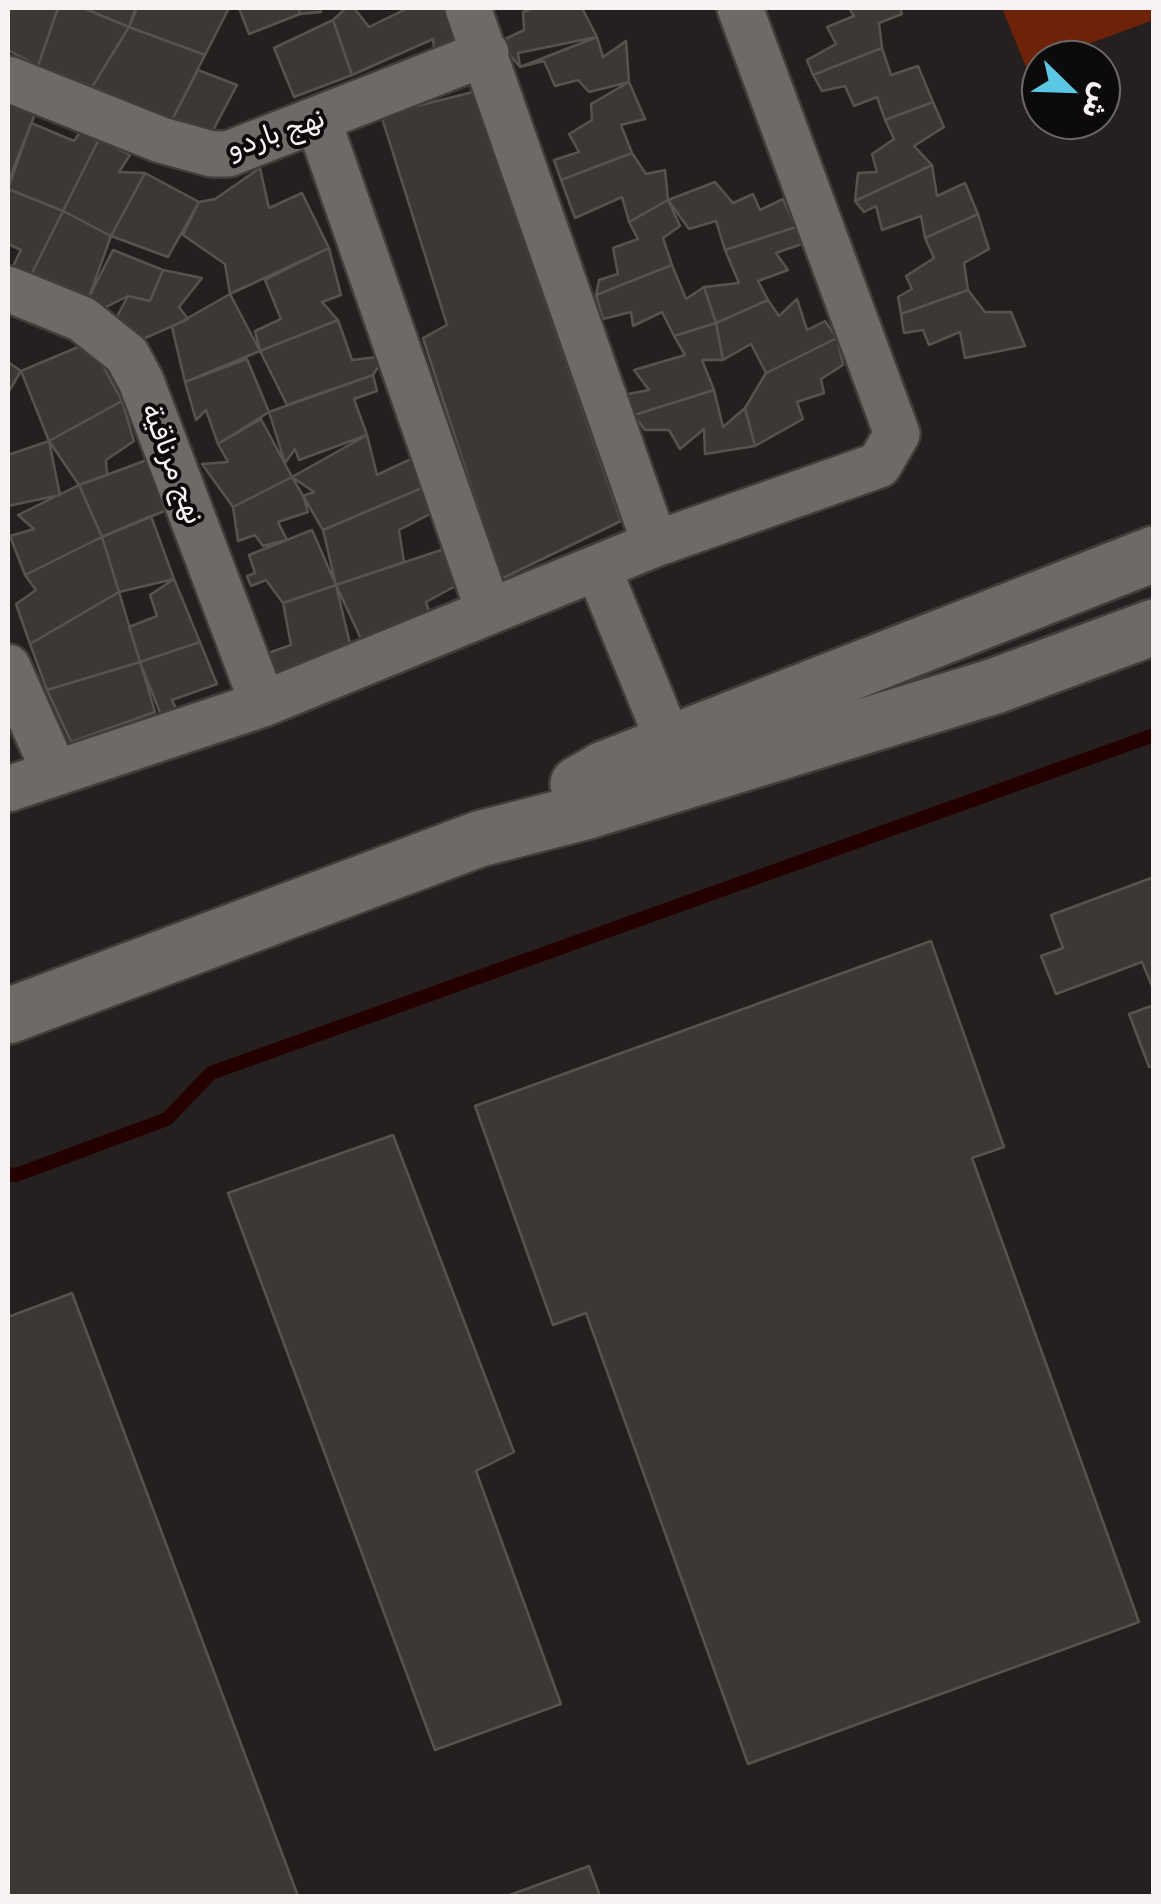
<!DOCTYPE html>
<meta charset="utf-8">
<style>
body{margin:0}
#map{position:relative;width:1161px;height:1904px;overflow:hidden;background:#25201f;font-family:Rubik,"Noto Naskh Arabic",sans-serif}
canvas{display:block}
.frame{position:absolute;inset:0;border:10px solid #f6f3f2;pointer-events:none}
.north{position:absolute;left:1021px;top:40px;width:100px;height:100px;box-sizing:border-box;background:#0c0a0a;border:2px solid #6a6767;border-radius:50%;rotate:113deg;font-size:28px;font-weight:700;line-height:40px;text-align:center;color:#f6f3f2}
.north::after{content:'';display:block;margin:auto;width:35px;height:45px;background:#5ac8e5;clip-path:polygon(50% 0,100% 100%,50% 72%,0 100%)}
</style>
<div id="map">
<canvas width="1161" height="1904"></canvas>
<div class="frame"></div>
<div class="north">ش</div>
</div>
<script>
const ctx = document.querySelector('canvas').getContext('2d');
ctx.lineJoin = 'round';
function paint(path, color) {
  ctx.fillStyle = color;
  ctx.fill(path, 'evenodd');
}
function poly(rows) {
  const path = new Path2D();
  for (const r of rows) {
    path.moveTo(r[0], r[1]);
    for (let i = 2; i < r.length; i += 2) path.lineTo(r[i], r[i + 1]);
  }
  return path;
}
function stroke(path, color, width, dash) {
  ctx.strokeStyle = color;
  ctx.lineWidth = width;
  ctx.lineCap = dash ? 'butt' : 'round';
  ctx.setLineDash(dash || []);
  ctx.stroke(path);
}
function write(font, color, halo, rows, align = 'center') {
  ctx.font = font + ' Rubik,"Noto Naskh Arabic",sans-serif';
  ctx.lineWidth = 8;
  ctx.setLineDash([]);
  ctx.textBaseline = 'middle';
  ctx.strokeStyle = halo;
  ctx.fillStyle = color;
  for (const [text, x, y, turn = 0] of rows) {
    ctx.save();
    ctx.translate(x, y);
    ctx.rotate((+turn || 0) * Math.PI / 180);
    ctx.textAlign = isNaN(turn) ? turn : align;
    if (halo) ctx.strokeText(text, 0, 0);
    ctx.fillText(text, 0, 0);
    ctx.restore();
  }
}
const green = poly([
 [1002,8,1153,8,1153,20,1026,67]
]);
const stream = poly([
 [8,1174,16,1175,167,1119,211,1073,1154,735]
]);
const building = poly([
 [9,8,58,8,38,66,8,50,9,8],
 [58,8,83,8,129,27,92,87,38,66,58,8],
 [83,8,137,8,129,27,83,8],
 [136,8,229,8,205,55,129,27,136,8],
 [239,8,298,8,300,14,249,34,239,8],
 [298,8,320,8,321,12,300,14,298,8],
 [346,8,354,8,369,27,408,8,450,8,461,44,435,56,433,39,352,75,333,20,346,8],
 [534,8,582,8,597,37,520,67,499,42,524,30,523,12,534,8],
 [849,8,900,8,902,14,879,23,882,48,813,75,807,60,836,44,827,27,854,16,849,8],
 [333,20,352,75,294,97,274,48,333,20],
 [129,27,205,55,172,120,92,87,129,27],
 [597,37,603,57,626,41,629,82,589,92,578,80,555,86,544,61,520,67,518,53,597,37],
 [882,48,891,75,918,66,933,102,885,120,877,97,854,106,845,86,822,91,813,75,882,48],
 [198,70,237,85,209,138,172,120,198,70],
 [629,82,645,119,621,125,632,153,561,180,554,160,579,152,569,134,592,120,591,104,629,82],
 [473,92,621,521,501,579,423,338,447,325,381,115,473,92],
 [8,101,37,109,8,182,8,101],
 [933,102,944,127,914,146,932,165,855,201,858,173,877,172,872,154,894,139,885,120,933,102],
 [31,123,74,141,81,131,99,139,63,211,8,189,31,123],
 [99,139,130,155,119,172,145,173,111,236,63,211,99,139],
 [632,153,646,174,665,170,668,200,629,222,622,197,575,218,561,180,632,153],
 [932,165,937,196,965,183,978,214,925,238,921,216,882,230,876,206,864,212,855,201,932,165],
 [260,168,269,208,302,193,329,248,230,294,225,264,183,235,199,202,215,199,260,168],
 [145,173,199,202,168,257,111,236,145,173],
 [715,182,733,203,753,194,760,210,783,199,796,227,725,250,716,221,689,229,668,200,715,182],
 [8,189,63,211,32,273,10,272,21,250,8,244,8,189],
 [668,200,680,226,663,238,672,265,596,295,599,280,618,274,613,248,638,239,629,222,668,200],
 [63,211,111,236,89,297,32,273,63,211],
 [978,214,989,249,964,263,968,290,901,314,898,297,912,289,906,276,934,258,925,238,978,214],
 [796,227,802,244,776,253,788,270,758,281,768,300,716,323,704,287,739,283,725,250,796,227],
 [329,248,341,295,322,302,338,320,260,351,255,331,281,319,265,280,329,248],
 [113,250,163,270,150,301,128,296,100,310,89,297,113,250],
 [672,265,686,299,704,287,716,323,674,336,662,312,633,326,631,312,603,319,596,295,672,265],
 [163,270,202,278,179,307,188,319,143,339,114,322,128,296,150,301,163,270],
 [968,290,985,312,1011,312,1025,346,965,358,960,332,929,345,923,330,904,333,901,314,968,290],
 [230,294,260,351,185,382,172,327,230,294],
 [797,299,807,330,825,321,837,338,766,373,751,344,723,360,716,323,768,300,779,316,797,299],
 [338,320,352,360,385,356,373,375,287,405,260,351,338,320],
 [716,323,723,360,702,360,714,390,634,415,623,395,649,390,634,370,685,355,674,336,716,323],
 [837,338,843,365,821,379,824,393,797,402,803,419,755,446,745,408,766,373,837,338],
 [90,342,122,401,49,441,21,371,90,342],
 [247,359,269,412,218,444,206,410,196,420,185,382,247,359],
 [8,362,21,371,8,393,8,362],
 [373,375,377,391,354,399,367,435,299,460,295,449,285,463,269,412,373,375],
 [714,390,723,427,745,408,755,446,705,454,704,429,680,449,669,430,645,430,634,415,714,390],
 [122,401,134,441,106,460,107,475,79,485,49,441,122,401],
 [261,419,292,477,233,507,202,464,228,462,218,444,261,419],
 [367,435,377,475,415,457,429,485,323,530,292,477,367,435],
 [49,441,60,495,8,506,8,455,49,441],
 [155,457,174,507,102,537,79,485,155,457],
 [292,477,314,492,303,496,308,512,278,522,287,540,263,546,255,535,238,541,233,507,292,477],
 [79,485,102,537,25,575,10,536,34,529,18,515,79,485],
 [429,485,438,510,399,530,404,562,336,585,323,530,429,485],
 [151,516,174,579,119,592,102,537,151,516],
 [312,530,336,585,283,603,266,580,251,586,247,576,255,573,249,555,312,530],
 [102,537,119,592,30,644,16,604,36,590,25,575,102,537],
 [444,549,461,583,426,602,432,622,367,652,336,585,444,549],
 [174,579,200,642,140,662,129,627,157,616,150,595,174,579],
 [336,585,351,648,276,678,268,653,291,645,283,603,336,585],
 [119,592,140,662,47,690,30,644,119,592],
 [200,642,217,684,172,700,178,713,163,720,140,662,200,642],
 [140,662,155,712,71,742,47,690,140,662],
 [1154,877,1154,991,1142,962,1056,994,1041,956,1063,948,1051,915,1154,877],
 [931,941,1004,1147,972,1158,1139,1622,748,1764,586,1313,553,1325,475,1106,931,941],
 [1154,1005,1154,1066,1149,1067,1129,1014,1154,1005],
 [393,1135,514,1452,476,1471,561,1704,435,1750,228,1193,393,1135],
 [72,1293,298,1896,8,1896,8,1317,72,1293],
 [589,1866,600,1896,507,1896,589,1866]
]);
const minor = poly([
 [468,8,655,544],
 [8,79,161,140,212,154,228,154,486,53],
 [318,120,489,612],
 [8,289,82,319,127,355,141,381,263,704],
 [598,568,682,774],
 [8,667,55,773],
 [8,789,263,704,655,544,879,465,897,434,740,8]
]);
const tertiary = poly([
 [578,784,604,769,1154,554],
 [8,1016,479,839,588,811,995,686,1154,627]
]);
const streetNames = [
 ["نهج باردو",276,134,-19],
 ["نهج مرناقية",172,464,69]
];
paint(green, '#6e2309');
stroke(stream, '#250000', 14);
paint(building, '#3c3836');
stroke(building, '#585351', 2.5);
stroke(minor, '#413d3c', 50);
stroke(tertiary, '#413d3c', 60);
stroke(minor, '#6f6a68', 45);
stroke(tertiary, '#6f6a68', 55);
write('28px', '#f6f3f2', '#0c0a0a', streetNames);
</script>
